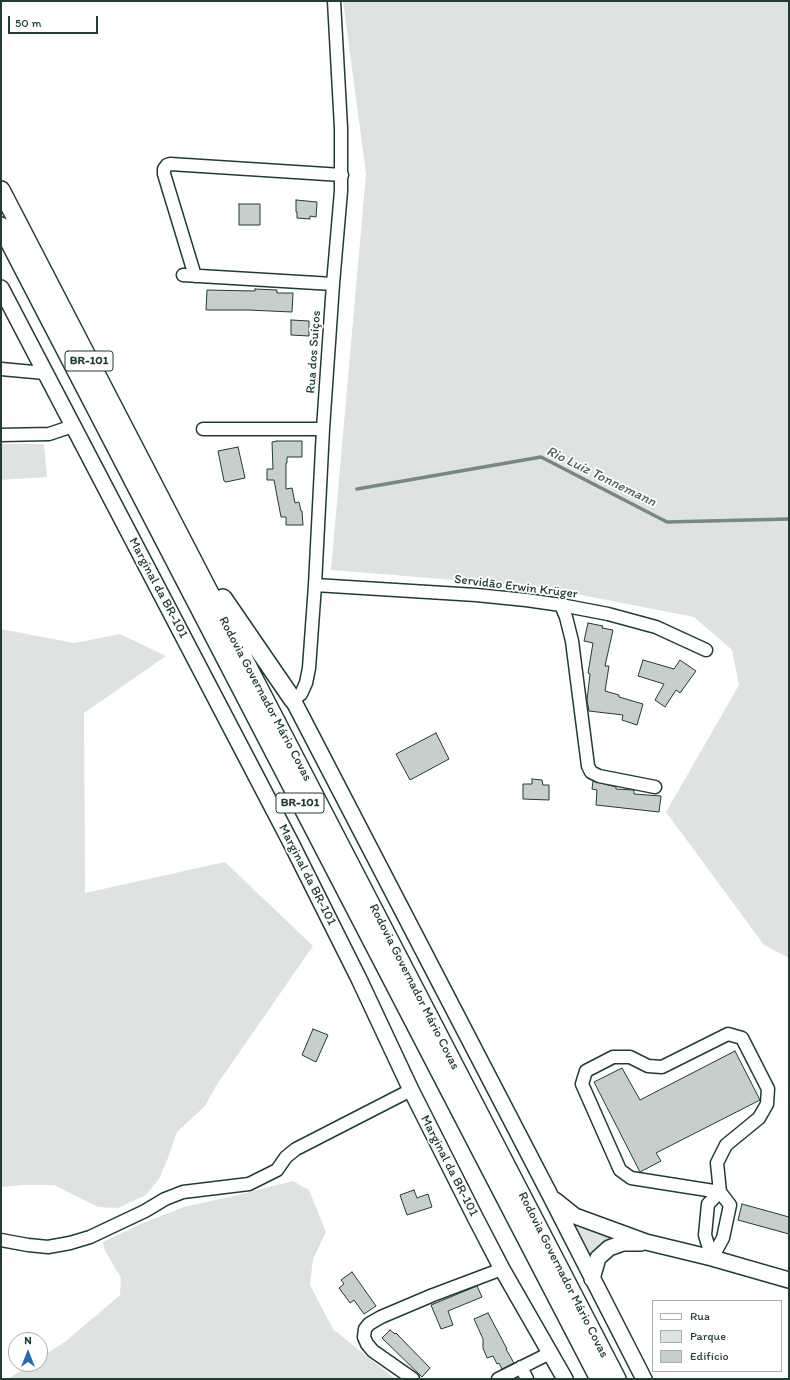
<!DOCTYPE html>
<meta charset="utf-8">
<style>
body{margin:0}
#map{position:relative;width:790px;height:1380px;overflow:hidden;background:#fff;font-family:Itim,sans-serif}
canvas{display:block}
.frame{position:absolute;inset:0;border:2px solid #1f3d34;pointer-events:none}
.legend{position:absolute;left:652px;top:1300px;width:130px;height:72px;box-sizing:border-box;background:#fff;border:1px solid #a5b1ae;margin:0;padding:5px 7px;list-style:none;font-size:12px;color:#1f3d34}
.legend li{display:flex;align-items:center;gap:8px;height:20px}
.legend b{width:20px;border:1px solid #a5b1ae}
.north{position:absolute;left:8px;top:1332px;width:40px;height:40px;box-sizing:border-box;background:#fff;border:1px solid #a5b1ae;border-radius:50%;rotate:0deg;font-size:11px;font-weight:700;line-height:16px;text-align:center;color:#1f3d34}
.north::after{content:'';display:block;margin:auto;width:14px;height:18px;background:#1f6fb2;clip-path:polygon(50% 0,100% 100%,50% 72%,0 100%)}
.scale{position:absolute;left:8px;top:16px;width:90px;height:18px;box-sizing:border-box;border:2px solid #1f3d34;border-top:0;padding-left:5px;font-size:12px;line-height:14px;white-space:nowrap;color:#1f3d34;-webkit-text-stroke:3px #fff;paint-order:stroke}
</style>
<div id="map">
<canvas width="790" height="1380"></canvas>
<div class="frame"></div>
<ul class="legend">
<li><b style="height:5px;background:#fff"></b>Rua</li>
<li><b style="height:11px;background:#dee3e2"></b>Parque</li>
<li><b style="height:11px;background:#c7cfcc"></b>Edifício</li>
</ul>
<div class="north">N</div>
<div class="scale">50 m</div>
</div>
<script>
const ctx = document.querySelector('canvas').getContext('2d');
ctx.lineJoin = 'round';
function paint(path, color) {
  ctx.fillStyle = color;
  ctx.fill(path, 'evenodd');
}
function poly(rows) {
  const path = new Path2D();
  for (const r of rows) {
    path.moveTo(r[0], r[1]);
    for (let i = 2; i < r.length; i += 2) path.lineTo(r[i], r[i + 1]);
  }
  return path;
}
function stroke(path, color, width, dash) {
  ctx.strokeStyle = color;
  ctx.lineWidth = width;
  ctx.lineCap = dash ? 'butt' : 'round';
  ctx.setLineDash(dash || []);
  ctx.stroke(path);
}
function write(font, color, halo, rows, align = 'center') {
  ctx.font = font + ' Itim,sans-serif';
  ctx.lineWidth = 3.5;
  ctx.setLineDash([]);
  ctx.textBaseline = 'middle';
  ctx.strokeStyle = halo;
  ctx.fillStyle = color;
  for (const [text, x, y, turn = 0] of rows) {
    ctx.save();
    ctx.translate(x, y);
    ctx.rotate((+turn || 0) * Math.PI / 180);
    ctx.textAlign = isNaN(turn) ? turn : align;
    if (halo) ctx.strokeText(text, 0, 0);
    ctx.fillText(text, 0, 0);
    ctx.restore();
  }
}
const green = poly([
 [343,1,789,1,789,958,764,945,666,812,739,685,732,650,694,617,540,587,331,570,366,174],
 [1,444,44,444,47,477,1,480],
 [1,629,74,643,120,634,166,656,84,713,85,893,225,862,313,946,216,1086,205,1106,177,1132,168,1158,159,1179,146,1195,118,1208,98,1207,54,1185,23,1185,1,1187],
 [293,1181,309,1190,326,1232,313,1259,310,1285,333,1329,395,1379,8,1379,31,1364,40,1364,40,1358,66,1341,120,1295,121,1278,104,1249,103,1242,141,1224,184,1207,238,1195],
 [569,1225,624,1239,603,1246,590,1257]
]);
const stream = poly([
 [357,489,541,457,667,522,789,519]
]);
const building = poly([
 [296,200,317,202,316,217,310,216,310,219,297,218,297,212,296,212,296,200],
 [239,204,260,204,260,225,239,225,239,204],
 [255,289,277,290,277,293,293,293,292,312,248,310,206,310,207,290,255,291,255,289],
 [291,320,309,321,309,336,291,335,291,320],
 [277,441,302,441,302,457,287,457,287,463,286,463,286,489,292,488,295,503,299,502,301,511,302,511,303,525,286,525,286,517,281,517,274,480,267,480,267,469,273,469,272,442,277,441],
 [238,447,245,478,226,482,224,481,218,451,238,447],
 [588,623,603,626,602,628,613,630,605,666,609,666,605,691,619,695,619,697,643,704,637,725,622,720,623,715,589,711,587,700,590,674,588,673,593,643,584,641,588,623],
 [643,660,674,669,680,660,696,671,680,693,676,690,665,707,655,700,664,684,638,676,643,660],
 [436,733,449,759,410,780,396,754,436,733],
 [532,779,542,780,543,785,549,785,549,800,523,799,523,784,532,784,532,779],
 [593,781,616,787,616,789,634,790,634,794,661,796,659,812,596,805,597,790,592,789,593,781],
 [313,1029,328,1035,316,1062,302,1055,313,1029],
 [735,1051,760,1100,656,1153,661,1161,640,1172,594,1082,622,1068,640,1100,735,1051],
 [414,1190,417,1198,428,1194,432,1207,407,1215,400,1195,414,1190],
 [742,1204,789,1217,789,1234,738,1220,742,1204],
 [352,1272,376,1306,364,1314,354,1300,350,1303,339,1288,344,1284,341,1280,352,1272],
 [477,1286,482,1297,448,1311,453,1325,441,1329,431,1305,477,1286],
 [488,1313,507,1349,506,1349,514,1363,502,1369,499,1363,497,1364,493,1356,487,1358,483,1348,483,1339,474,1319,488,1313],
 [390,1330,395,1334,396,1333,430,1368,422,1377,382,1338,390,1330]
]);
const minor = poly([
 [183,275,333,284],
 [195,276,164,174,164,169,167,165,170,164,342,175],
 [1,369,45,373],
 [203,429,323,429],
 [1,435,49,434,73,426],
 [315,585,476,595,526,600,561,605,608,614,656,627,706,650],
 [561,605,566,617,572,641,588,766,591,772,599,776,655,787],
 [293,700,301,694,306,683,309,668,315,585,323,429,333,284,341,191,341,128,334,1],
 [1,1240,28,1245,48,1247,70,1243,90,1237,145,1211,165,1199,183,1192,249,1184,277,1170,286,1157,296,1149,411,1090],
 [712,1258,723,1238,730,1205,720,1192,717,1163,726,1145,759,1118,767,1104,768,1089,742,1038,728,1034,662,1067,648,1066,630,1057,613,1057,586,1071,582,1084,620,1170,631,1178,720,1192],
 [712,1258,705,1235,708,1204,720,1192],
 [521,1367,527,1379],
 [413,1379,373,1351,367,1344,364,1337,365,1329,369,1324,381,1317,433,1295,502,1269],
 [498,1379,550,1353]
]);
const major = poly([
 [1,288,291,843,359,979,411,1090,475,1217,502,1269,565,1379],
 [293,700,551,1197,644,1379],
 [555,1200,575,1216,646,1242,712,1258,789,1280],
 [592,1279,598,1258,609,1248,623,1243,641,1243]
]);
const highway = poly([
 [1,190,617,1379],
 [1,226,599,1379],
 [223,598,293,700]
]);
const shields = [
 [89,361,48],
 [300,803,48]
];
const shieldNames = [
 ["BR-101",89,361],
 ["BR-101",300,803]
];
const streetNames = [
 ["Rua dos Suíços",314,352,-86],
 ["Servidão Erwin Krüger",516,587,7],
 ["Marginal da BR-101",158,588,62],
 ["Rodovia Governador Mário Covas",265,699,62],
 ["Marginal da BR-101",307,875,63],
 ["Rodovia Governador Mário Covas",414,987,63],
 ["Marginal da BR-101",449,1166,63],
 ["Rodovia Governador Mário Covas",563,1275,63]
];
const waterNames = [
 ["Rio Luiz Tonnemann",601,477,26]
];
paint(green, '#dee3e2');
stroke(stream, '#758883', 3.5);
paint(building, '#c7cfcc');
stroke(building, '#1f3d34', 1);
stroke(minor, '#1f3d34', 15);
stroke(major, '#1f3d34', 18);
stroke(highway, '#1f3d34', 20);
stroke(minor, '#fff', 12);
stroke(major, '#fff', 15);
stroke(highway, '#fff', 17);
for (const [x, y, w] of shields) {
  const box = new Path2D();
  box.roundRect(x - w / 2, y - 10, w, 20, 3);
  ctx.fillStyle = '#fff';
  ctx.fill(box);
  stroke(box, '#1f3d34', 1);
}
write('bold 12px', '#1f3d34', null, shieldNames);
write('13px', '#1f3d34', '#fff', streetNames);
write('italic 14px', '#4a625b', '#fff', waterNames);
</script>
